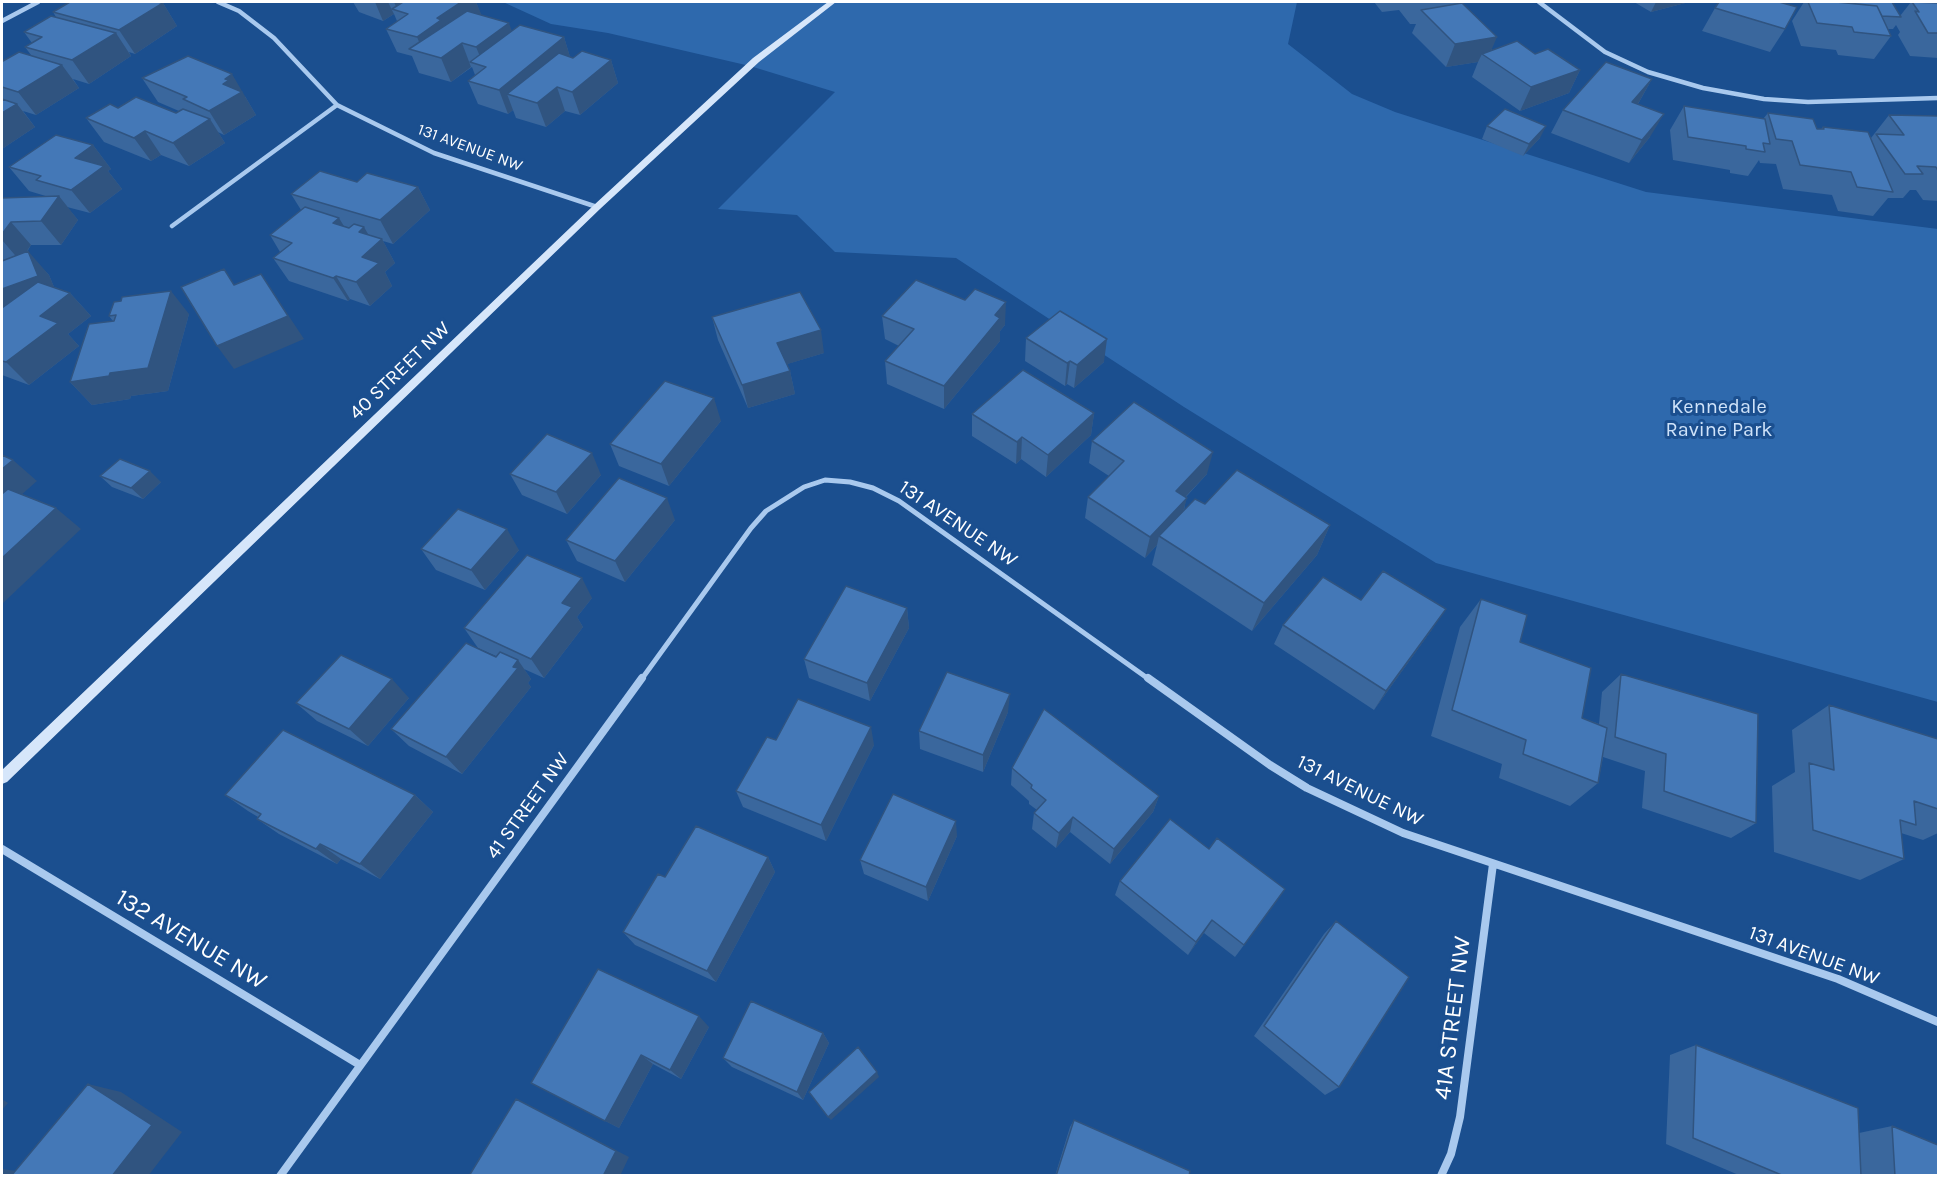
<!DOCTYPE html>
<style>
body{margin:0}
#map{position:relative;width:1940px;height:1177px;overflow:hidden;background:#1b4f8f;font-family:Karla,sans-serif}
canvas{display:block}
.frame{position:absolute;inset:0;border:3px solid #fff;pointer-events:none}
</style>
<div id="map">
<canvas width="1940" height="1177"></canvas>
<div class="frame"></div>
</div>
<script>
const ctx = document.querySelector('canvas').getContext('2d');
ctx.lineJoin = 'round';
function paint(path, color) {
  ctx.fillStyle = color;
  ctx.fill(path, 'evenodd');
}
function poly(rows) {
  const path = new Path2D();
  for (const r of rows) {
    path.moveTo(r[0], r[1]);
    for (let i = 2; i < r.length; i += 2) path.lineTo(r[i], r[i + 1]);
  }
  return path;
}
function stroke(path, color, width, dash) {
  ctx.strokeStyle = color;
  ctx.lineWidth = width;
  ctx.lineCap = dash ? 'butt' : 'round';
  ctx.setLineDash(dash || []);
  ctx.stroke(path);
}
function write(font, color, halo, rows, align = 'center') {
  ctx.font = font + ' Karla,sans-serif';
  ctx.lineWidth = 6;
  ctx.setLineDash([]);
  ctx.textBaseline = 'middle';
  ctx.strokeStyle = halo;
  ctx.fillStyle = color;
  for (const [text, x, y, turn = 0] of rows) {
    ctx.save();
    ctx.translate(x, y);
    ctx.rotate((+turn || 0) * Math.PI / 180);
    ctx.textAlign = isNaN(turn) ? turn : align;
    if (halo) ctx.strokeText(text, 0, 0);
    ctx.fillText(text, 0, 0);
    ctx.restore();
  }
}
const green = poly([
 [503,2,1297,2,1288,44,1352,94,1395,112,1646,192,1938,229,1938,702,1436,563,1184,407,956,258,835,252,797,215,718,209,835,92,750,66,608,33,551,24]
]);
const streetFar2 = poly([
 [218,2,239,11,274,38,337,105,434,153,597,207],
 [1539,2,1605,52,1648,72,1703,88,1764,99,1808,102,1938,98],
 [2,21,38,2],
 [172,226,337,105]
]);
const streetFar1 = poly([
 [641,680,751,528,766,511,804,487,825,480,850,482,873,488,899,501,1150,680]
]);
const street = poly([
 [1148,678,1270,765,1307,788,1403,833,1838,979,1938,1022],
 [2,849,360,1065],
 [280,1176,642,678],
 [1441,1176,1451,1154,1460,1117,1493,864]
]);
const secondary = poly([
 [828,2,836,2,759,62,600,209,7,782,2,784,2,770,594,205,753,58,828,2]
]);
const wall = poly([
 [353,2,476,2,481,15,512,31,564,37,570,57,611,60,618,83,580,115,565,111,546,127,516,118,513,110,508,114,478,104,468,81,475,75,472,67,451,82,419,73,412,56,397,52,386,29,397,21,394,14,383,21,359,12],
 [1374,2,1462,2,1462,3,1492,50,1535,54,1580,70,1569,93,1520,111,1472,77,1478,62,1446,67,1412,33,1416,24,1410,24,1399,10,1382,12],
 [1634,2,1689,2,1651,12],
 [1804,2,1892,2,1900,16,1911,2,1938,2,1938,58,1910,56,1898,35,1900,32,1896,25,1893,29,1888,29,1891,36,1874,59,1838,55,1836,50,1801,46,1792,21],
 [163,3,177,26,135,54,129,52,131,56,89,84,73,79,79,88,36,115,23,111,35,127,2,149,2,61,31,55,25,47,32,43,24,32,56,17,53,12],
 [1715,8,1785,29,1770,52,1702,31],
 [142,78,246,97,246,98,256,115,224,135,218,132,225,143,189,166,161,155,151,161,104,142,86,118,118,108,176,113,179,111,158,102],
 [1652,79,1638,104,1650,137,1629,163,1551,133,1563,110],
 [1684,106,1763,119,1768,113,1817,129,1821,129,1823,127,1871,138,1889,115,1938,116,1938,201,1923,200,1916,190,1910,190,1903,198,1888,198,1873,216,1838,211,1832,195,1783,189,1776,164,1760,163,1759,160,1748,176,1730,173,1730,170,1673,160,1670,130],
 [1487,126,1540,138,1523,156,1482,139],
 [93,145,111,169,108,171,122,189,90,213,67,207,78,220,61,245,31,245,27,252,49,275,54,287,70,293,91,316,68,334,79,346,29,385,2,375,2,198,49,197,29,191,9,167],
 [357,182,418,187,430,210,393,244,383,241,395,263,385,272,392,286,370,306,350,299,348,301,289,281,273,258,280,252,270,235,301,210,291,194],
 [121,301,189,314,168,391,131,396,130,399,92,405,70,382,113,321,109,316],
 [882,316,1005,325,1000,331,1000,341,944,409,887,384,885,361,899,346,885,339],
 [712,317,824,353,787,364,790,371,795,394,748,408,718,340],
 [1026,338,1104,362,1074,388,1067,384,1065,386,1025,361],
 [1094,413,1091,435,1046,477,1021,459,1016,464,972,436,972,414],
 [721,421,669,486,619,466,610,444],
 [1092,441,1207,474,1186,497,1184,511,1205,504,1330,525,1317,555,1252,631,1152,565,1157,545,1145,558,1085,518,1088,497,1109,476,1089,463],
 [510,474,601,475,567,514,522,495],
 [100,476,161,482,143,499,112,487],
 [675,520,625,582,577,561,566,540],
 [421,549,519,550,485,590,436,570],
 [592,598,577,617,583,627,544,678,524,669,531,679,528,683,531,687,462,774,409,746,391,729,496,656,478,648,464,628],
 [1481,599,1520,642,1582,718,1599,724,1602,692,1621,674,1756,823,1731,838,1642,808,1645,771,1603,757,1598,783,1570,806,1499,778,1502,764,1431,736,1460,627],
 [1361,600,1433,628,1374,710,1274,644,1283,625],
 [907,608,909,628,870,701,809,678,804,659],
 [409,698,368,746,317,721,296,703],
 [1829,705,1938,739,1938,833,1923,840,1901,833,1904,859,1860,880,1774,852,1772,786,1795,772,1792,730],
 [1008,712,983,772,920,749,919,731],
 [776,740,874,745,826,841,743,807,736,791],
 [1012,768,1159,796,1153,812,1110,864,1070,832,1056,848,1032,829,1034,813,1037,810,1029,804,1029,801,1011,785],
 [225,795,415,795,433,812,380,879,341,859,337,864,279,834,257,819,258,817,248,811],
 [1170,819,1244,945,1235,957,1204,933,1188,955,1115,895,1120,881],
 [957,836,928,901,864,874,860,860],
 [768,857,775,872,716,982,635,945,623,932,665,877],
 [1336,921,1339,1087,1325,1095,1254,1036,1324,934],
 [709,1027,681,1079,653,1064,619,1128,531,1083],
 [823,1033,829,1043,803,1100,732,1067,723,1058],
 [1696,1045,1859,1133,1892,1126,1938,1176,1741,1176,1666,1144,1670,1055],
 [1074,1120,1189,1176,1055,1176,1070,1127]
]);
const shadedWall = poly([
 [375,2,388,2,394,14,383,21],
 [394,2,404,2,398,11],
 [461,2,476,2,482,16,424,54,417,37,437,18],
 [1656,2,1689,2,1651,12],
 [163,3,177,26,135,54,119,30],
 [509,23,517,46,486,67,484,66,476,47],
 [116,33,131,56,89,84,72,60],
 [564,37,571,60,507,94,513,110,508,114,499,90],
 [1497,37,1488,58,1482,54,1478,62,1446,67,1455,44],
 [462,43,471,67,451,82,441,58],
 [611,60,618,83,580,115,572,92],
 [62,65,79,88,36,115,18,92],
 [1580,70,1569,93,1520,111,1531,87],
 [232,74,256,115,224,135,209,111,225,79],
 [1652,79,1639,102,1619,125,1632,102],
 [557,87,565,111,546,127,537,103],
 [17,104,35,127,2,149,2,113],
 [1664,114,1650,137,1629,163,1642,140],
 [210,119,225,143,189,166,173,143],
 [1546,126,1540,138,1523,156,1529,144],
 [145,131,161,155,151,161,134,138],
 [93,145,111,169,108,171,122,189,90,213,71,190,75,158],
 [418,187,430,210,393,244,380,220],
 [59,196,78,220,61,245,41,221],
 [339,218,353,241,333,223],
 [11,222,31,245,20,261,2,240,2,234],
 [364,227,375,246,382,239,395,263,385,272,392,286,370,306,356,282,362,257,359,232],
 [28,251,49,275,59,299,2,317,2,289],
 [261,274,304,339,234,369,217,346],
 [336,276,350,299,348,301,333,278],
 [171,291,189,314,168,391,131,396,130,399,92,405,70,382,110,373],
 [70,293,91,316,68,334,79,346,29,385,6,362,40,316],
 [1006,302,1005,325,1000,331,1000,341,944,409,944,386,995,315],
 [821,330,824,353,781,366,777,343],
 [1107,339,1104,362,1074,388,1077,365],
 [1070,361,1067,384,1065,386,1067,363],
 [790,371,795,394,748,408,742,385],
 [714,398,721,421,669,486,661,464],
 [1094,413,1091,435,1046,477,1048,455],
 [1022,437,1021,459,1016,464,1017,442],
 [1213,452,1207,474,1171,512,1176,491],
 [592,453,601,475,567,514,556,492],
 [13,460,37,481,2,512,2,469],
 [150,471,161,482,143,499,131,488],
 [667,498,675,520,625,582,615,561],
 [1187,498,1181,519,1159,536,1157,545,1145,558,1150,537],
 [56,508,81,529,2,604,2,558],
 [1330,525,1317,555,1252,631,1264,603],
 [507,529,519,550,485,590,471,570],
 [582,578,592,598,577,617,583,627,544,678,531,659,562,603],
 [907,608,909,628,870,701,867,683],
 [1446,609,1433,628,1374,710,1386,691],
 [518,660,531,679,528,683,531,687,462,774,446,757],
 [392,679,409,698,368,746,349,729],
 [1010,694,1008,712,983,772,983,755],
 [871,727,874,745,826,841,821,825],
 [415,795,433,812,380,879,360,864],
 [1159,796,1153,812,1110,864,1114,849],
 [1073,817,1070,832,1056,848,1059,833],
 [956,821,957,836,928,901,926,887],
 [320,844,341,859,337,864,316,849],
 [768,857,775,872,716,982,707,971],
 [1212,920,1204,933,1188,955,1196,942],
 [699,1016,709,1027,681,1079,670,1070],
 [823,1033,829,1043,803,1100,797,1092],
 [641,1055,653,1064,619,1128,605,1121],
 [877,1072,879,1077,831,1120,828,1117],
 [88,1084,121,1092,182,1132,148,1176,112,1176],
 [2,1099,8,1103,2,1110],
 [516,1099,532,1107,629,1157,620,1176,603,1176],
 [2,1169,24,1172,29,1176,2,1176]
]);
const building = poly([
 [70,2,157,2,163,3,119,30,53,12,70,2],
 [403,2,461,2,437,18,441,20,417,37,386,29,408,14,392,9,403,2],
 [1719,2,1779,2,1797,7,1785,29,1715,8,1719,2],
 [1808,2,1836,2,1877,6,1891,36,1854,32,1852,27,1817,23,1808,2],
 [1848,2,1892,2,1901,17,1882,16,1877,6,1848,3,1848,2],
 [1912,2,1938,3,1938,33,1928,33,1915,11,1919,12,1912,2],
 [1462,3,1497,37,1455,44,1421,10,1462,3],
 [467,11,509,23,476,47,462,43,441,58,409,49,467,11],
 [51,16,116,33,72,60,25,47,42,37,24,32,51,16],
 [520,25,564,37,499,90,468,81,486,67,470,62,520,25],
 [1517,41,1535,54,1548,49,1580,70,1531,87,1482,54,1517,41],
 [582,51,611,60,572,92,557,87,537,103,507,94,559,53,573,58,582,51],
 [19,52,62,65,18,92,2,87,2,61,3,61,19,52],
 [188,56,232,74,225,79,229,80,223,84,242,92,209,111,183,99,187,97,142,78,188,56],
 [1606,62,1652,79,1632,102,1664,114,1642,140,1563,110,1606,62],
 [136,97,176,113,183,109,210,119,173,143,145,131,134,138,86,118,110,104,118,108,136,97],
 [2,99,17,104,2,113,2,99],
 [1684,106,1765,119,1770,144,1763,143,1765,152,1746,149,1746,146,1688,137,1684,106],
 [1505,109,1546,126,1529,144,1487,126,1505,109],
 [1768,113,1813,119,1817,129,1824,129,1823,127,1868,132,1893,192,1857,187,1851,172,1800,165,1792,141,1776,139,1768,113],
 [1889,115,1938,116,1938,171,1936,167,1917,166,1923,174,1905,174,1876,134,1904,135,1889,115],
 [56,135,93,145,75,158,104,166,71,190,36,180,41,176,9,167,56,135],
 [320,171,357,182,367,173,418,187,380,220,291,194,320,171],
 [59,196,41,221,11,222,2,234,2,198,59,196],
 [305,207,339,218,333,223,349,228,354,224,364,227,359,232,382,239,362,257,379,263,356,282,336,276,333,278,273,258,292,243,270,235,305,207],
 [28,251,38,276,2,289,2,261,28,251],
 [224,269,234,285,261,274,288,316,217,346,181,287,224,269],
 [916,280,965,300,975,289,1006,302,995,315,1000,318,944,386,885,361,914,329,882,316,916,280],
 [38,282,70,293,40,316,58,323,6,362,2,361,2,308,38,282],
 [171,291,148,368,110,373,109,376,70,382,89,324,114,321,116,315,109,316,114,302,121,301,122,297,171,291],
 [800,292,821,330,777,343,790,371,742,385,712,317,800,292],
 [1060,311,1107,339,1077,365,1070,361,1067,363,1026,338,1060,311],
 [1023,370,1094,413,1048,455,1022,437,1017,442,972,414,1023,370],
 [665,381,714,398,661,464,610,444,665,381],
 [1134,402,1213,452,1176,491,1187,498,1150,537,1088,497,1124,461,1092,441,1134,402],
 [547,434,592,453,556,492,510,474,547,434],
 [2,455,13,460,2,469,2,455],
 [120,459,150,471,131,488,100,476,120,459],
 [1237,470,1330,525,1264,603,1159,536,1195,499,1205,504,1237,470],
 [619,478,667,498,615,561,566,540,619,478],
 [8,489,56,508,2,558,2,494,8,489],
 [458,509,507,529,471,570,421,549,458,509],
 [527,555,582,578,562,603,572,607,531,659,464,628,527,555],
 [1383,571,1446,609,1386,691,1283,625,1323,577,1361,600,1383,571],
 [846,586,907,608,867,683,804,659,846,586],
 [1481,599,1527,615,1520,642,1591,668,1582,718,1607,728,1598,783,1523,754,1526,740,1452,710,1481,599],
 [466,643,496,657,500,652,518,660,513,667,518,668,446,757,391,729,466,643],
 [341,655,392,679,349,729,296,703,341,655],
 [947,672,1010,694,983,755,919,731,947,672],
 [1621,674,1758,714,1756,823,1664,791,1666,754,1615,737,1621,674],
 [798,699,871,727,821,825,736,791,767,737,776,740,798,699],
 [1829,705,1938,739,1938,809,1914,801,1916,825,1900,820,1904,859,1813,830,1809,763,1834,770,1829,705],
 [1044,709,1159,796,1114,849,1073,817,1059,833,1034,813,1046,800,1031,788,1032,785,1012,768,1044,709],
 [283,730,415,795,360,864,320,844,316,849,257,819,261,814,225,795,283,730],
 [893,794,956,821,926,887,860,860,893,794],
 [1170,819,1209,849,1217,838,1285,889,1244,945,1212,920,1196,942,1120,881,1170,819],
 [696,826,768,857,707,971,623,932,658,874,665,877,696,826],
 [1336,921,1409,977,1339,1087,1264,1026,1336,921],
 [598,969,699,1016,670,1070,641,1055,605,1121,531,1083,598,969],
 [751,1001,823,1033,797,1092,723,1058,751,1001],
 [1696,1045,1858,1108,1861,1176,1784,1176,1693,1138,1696,1045],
 [858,1047,877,1072,828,1117,809,1092,858,1047],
 [88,1084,152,1125,112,1176,11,1176,88,1084],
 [516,1099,616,1151,603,1176,469,1176,516,1099],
 [1074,1120,1190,1171,1189,1176,1056,1176,1074,1120],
 [1892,1126,1938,1145,1938,1176,1895,1176,1892,1126]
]);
const farStreetnames = [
 ["131 AVENUE NW",470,148,20]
];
const streetNames = [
 ["40 STREET NW",400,371,-44],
 ["131 AVENUE NW",958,524,34],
 ["131 AVENUE NW",1360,791,26],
 ["41 STREET NW",528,806,-54],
 ["131 AVENUE NW",1814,956,20]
];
const parkNames = [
 ["Kennedale",1719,407],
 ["Ravine Park",1719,430]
];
const nearStreetnames = [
 ["132 AVENUE NW",191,940,31],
 ["41A STREET NW",1453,1018,-83]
];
paint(green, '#2e69ad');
stroke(streetFar2, '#a9c9ee', 4.5);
stroke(streetFar1, '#a9c9ee', 5);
stroke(street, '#a9c9ee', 8);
paint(secondary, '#d6e6fa');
paint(wall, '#3a679d');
paint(shadedWall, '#305480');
paint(building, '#4478b7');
stroke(building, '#305480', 1.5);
write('16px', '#fff', '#1b4f8f', farStreetnames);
write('20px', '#fff', '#1b4f8f', streetNames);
write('20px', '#cfe3fa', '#1b4f8f', parkNames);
write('24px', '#fff', '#1b4f8f', nearStreetnames);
</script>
